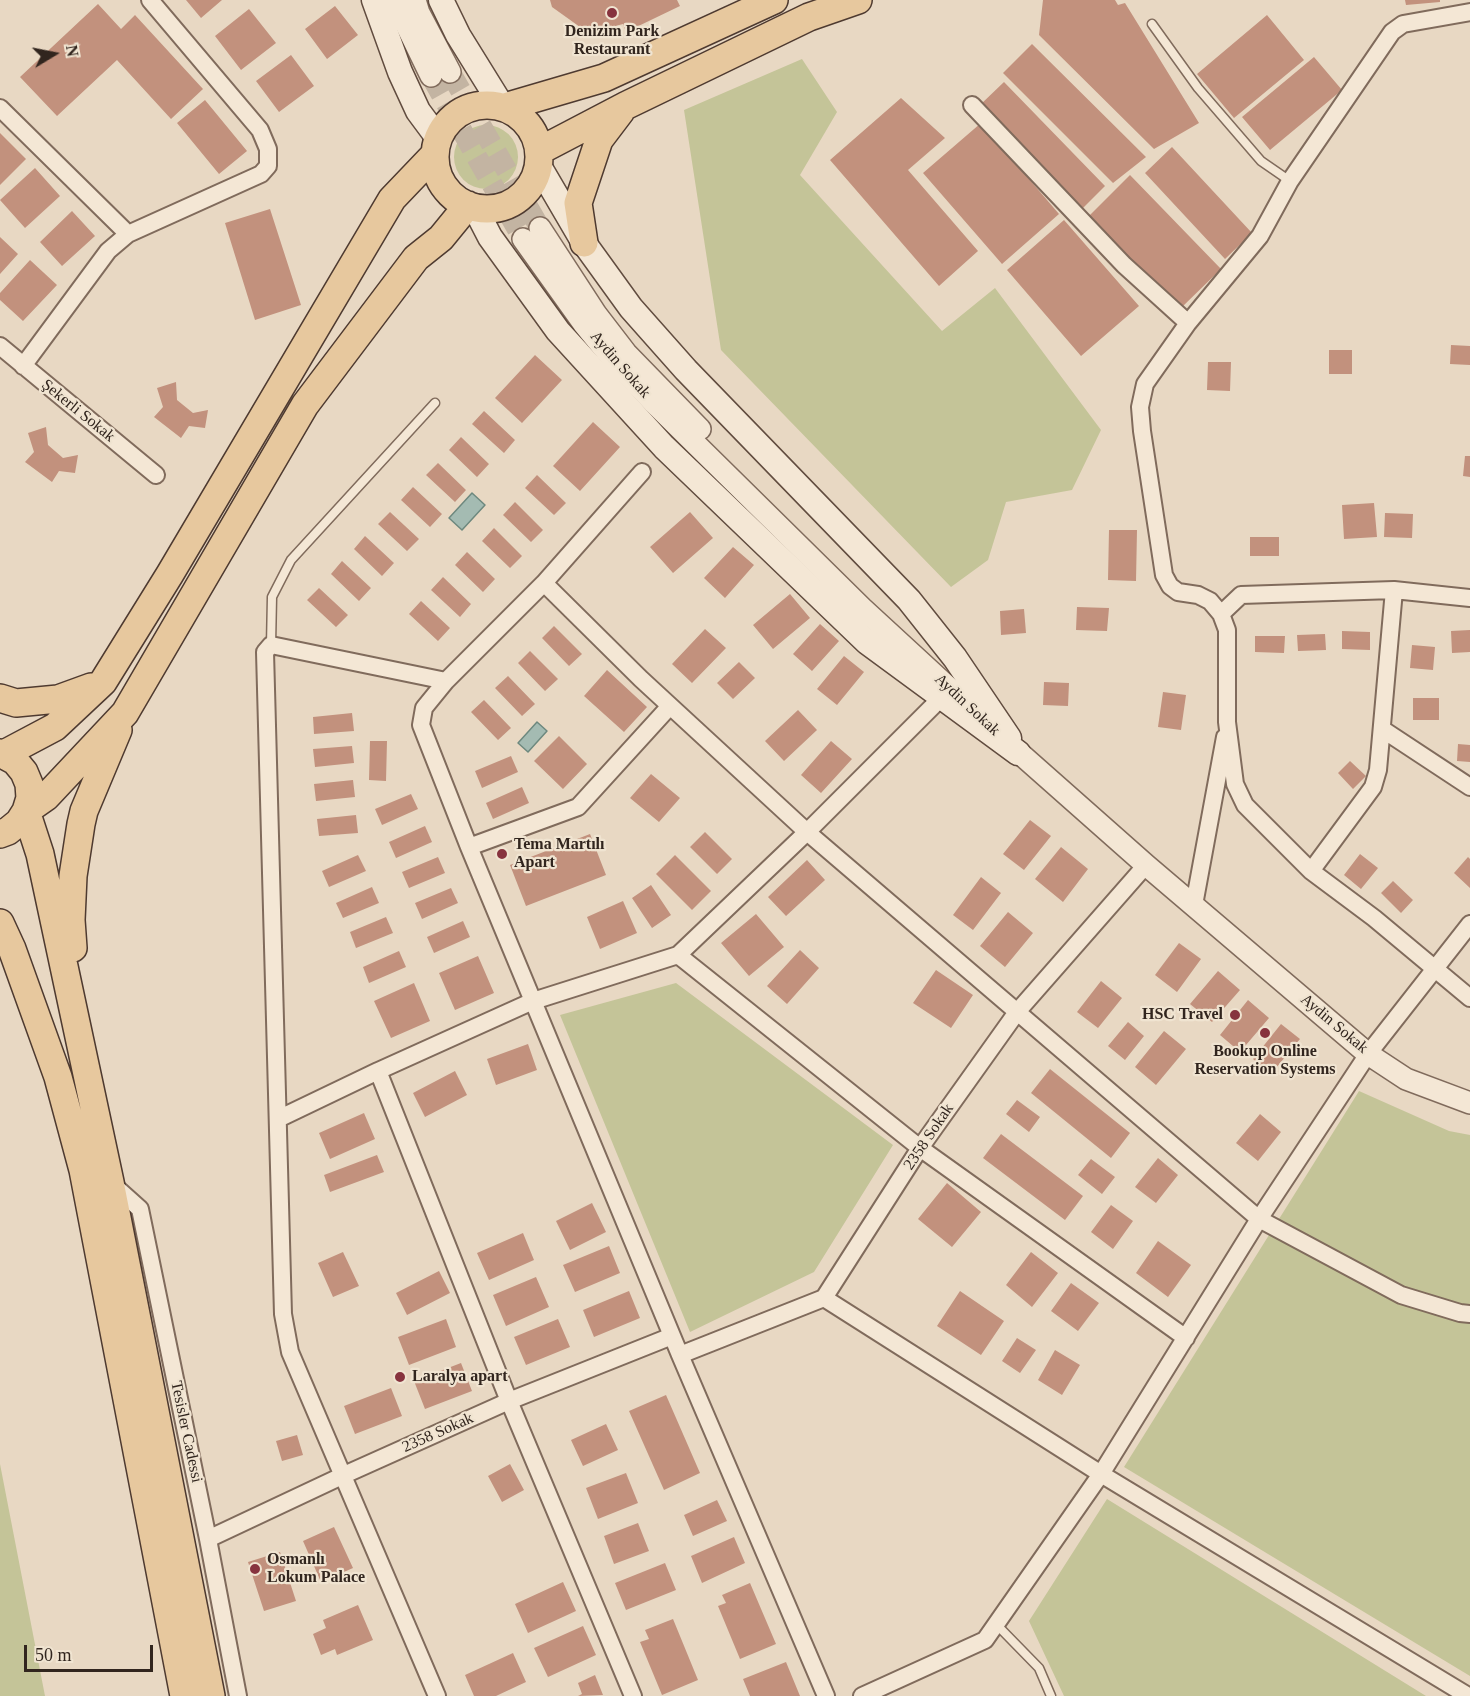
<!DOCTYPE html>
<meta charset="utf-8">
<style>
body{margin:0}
#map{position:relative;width:1470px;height:1696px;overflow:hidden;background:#e8d8c3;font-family:"Times New Roman",serif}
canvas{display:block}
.north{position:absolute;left:24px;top:24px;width:60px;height:60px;-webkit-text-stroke:4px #f0e4d1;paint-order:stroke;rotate:80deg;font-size:16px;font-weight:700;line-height:24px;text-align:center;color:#31251e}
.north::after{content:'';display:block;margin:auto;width:21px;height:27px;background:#31251e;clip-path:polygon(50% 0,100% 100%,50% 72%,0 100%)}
.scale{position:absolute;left:24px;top:1645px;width:129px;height:27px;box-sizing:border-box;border:3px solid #31251e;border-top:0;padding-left:8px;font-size:18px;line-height:21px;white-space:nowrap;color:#31251e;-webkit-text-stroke:4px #f0e4d1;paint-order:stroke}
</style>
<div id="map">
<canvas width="1470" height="1696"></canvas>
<div class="north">N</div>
<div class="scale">50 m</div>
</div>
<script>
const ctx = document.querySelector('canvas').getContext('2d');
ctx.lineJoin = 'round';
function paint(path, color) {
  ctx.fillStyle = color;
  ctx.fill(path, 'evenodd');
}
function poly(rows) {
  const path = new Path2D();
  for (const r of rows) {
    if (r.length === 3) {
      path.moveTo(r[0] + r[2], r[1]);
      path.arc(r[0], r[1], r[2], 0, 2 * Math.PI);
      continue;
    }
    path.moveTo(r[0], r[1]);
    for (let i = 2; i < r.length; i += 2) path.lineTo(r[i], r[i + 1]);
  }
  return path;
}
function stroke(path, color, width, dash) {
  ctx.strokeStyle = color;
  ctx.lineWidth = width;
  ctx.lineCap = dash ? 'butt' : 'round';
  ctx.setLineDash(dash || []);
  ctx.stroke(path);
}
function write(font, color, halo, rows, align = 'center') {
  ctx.font = font + ' "Times New Roman",serif';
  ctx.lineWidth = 4.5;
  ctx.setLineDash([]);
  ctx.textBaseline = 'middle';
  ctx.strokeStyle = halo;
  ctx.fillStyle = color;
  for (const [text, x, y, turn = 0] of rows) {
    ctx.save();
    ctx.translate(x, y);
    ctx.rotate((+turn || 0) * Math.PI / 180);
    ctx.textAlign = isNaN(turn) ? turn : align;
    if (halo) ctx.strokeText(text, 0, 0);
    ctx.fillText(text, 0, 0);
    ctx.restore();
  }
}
const green = poly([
 [802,59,837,112,800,175,942,331,995,288,1101,430,1072,490,1006,502,988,560,951,587,721,350,684,110],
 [486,157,32],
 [676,983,893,1145,814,1272,690,1332,560,1015],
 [1359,1091,1449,1131,1470,1135,1470,1676,1124,1467],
 [0,1464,45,1696,0,1696],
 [1107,1499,1426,1696,1064,1696,1029,1621]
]);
const water = poly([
 [472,493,485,505,462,530,449,518,472,493],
 [537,722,547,731,528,752,518,743,537,722]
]);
const building = poly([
 [186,0,222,0,201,18],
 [550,0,677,0,680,6,626,32,623,24,604,29,580,27,552,7],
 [1043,0,1115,0,1118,5,1125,3,1199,123,1154,149,1039,35],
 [1405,0,1440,0,1440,2,1406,5],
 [98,4,121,29,135,15,203,89,171,119,117,60,57,116,20,77],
 [335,6,358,35,327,59,305,29],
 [249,9,276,43,241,70,215,36],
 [1267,15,1304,60,1234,118,1197,74],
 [1032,44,1146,157,1113,183,1003,73],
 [291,55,314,86,279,112,256,81],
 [1314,57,1342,90,1270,150,1242,117],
 [1004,82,1105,186,1081,210,980,105],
 [901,98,945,138,908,170,978,251,939,286,830,160],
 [205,100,247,151,219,174,177,123],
 [981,123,1059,214,1002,264,923,173],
 [0,133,26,159,0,185],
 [1172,147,1252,233,1225,259,1145,173],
 [35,168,60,196,25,228,0,200],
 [1130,175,1221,269,1181,308,1088,217],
 [270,209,301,305,255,320,225,223],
 [72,211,95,236,62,266,40,242],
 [1064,220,1139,306,1081,356,1007,270],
 [0,237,18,254,0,274],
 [30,260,57,285,23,321,0,300,0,293],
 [1451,345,1470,346,1470,365,1450,364],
 [1329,350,1352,350,1352,374,1329,374],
 [535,355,562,380,522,423,495,398],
 [1208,362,1231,362,1230,391,1207,390],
 [176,382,177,400,193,413,208,410,205,428,189,426,181,438,154,417,163,407,157,388],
 [484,411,515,440,504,453,472,424],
 [593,422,620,447,580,491,553,466],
 [46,427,48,445,63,458,78,455,75,473,59,471,52,482,25,462,34,452,28,433],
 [461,437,489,464,477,477,449,450],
 [1465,456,1470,456,1470,477,1463,476],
 [438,463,466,490,455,502,426,475],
 [537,475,566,503,554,515,525,488],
 [413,487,442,514,430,527,401,500],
 [515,502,543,530,531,542,503,515],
 [1374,503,1377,537,1344,539,1342,505],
 [390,512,419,539,407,551,378,524],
 [690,512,713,538,673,573,650,547],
 [1385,513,1413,514,1412,538,1384,537],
 [494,528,522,556,510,568,482,541],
 [1109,530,1137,530,1136,581,1108,580],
 [365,536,394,563,382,576,354,549],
 [1250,537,1279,537,1279,556,1250,556],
 [733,547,754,565,725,598,704,578],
 [467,552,495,579,483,592,455,565],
 [342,561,371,588,359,601,331,574],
 [443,577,471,604,460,617,431,590],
 [319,588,348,615,336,627,307,600],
 [790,594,810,618,773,649,753,625],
 [421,601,450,628,438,641,409,614],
 [1077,607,1109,608,1107,631,1076,630],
 [1024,609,1026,633,1001,635,1000,611],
 [820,624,839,641,812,671,793,654],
 [554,626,582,654,569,666,542,638],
 [705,629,726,648,692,683,672,664],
 [1470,630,1470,652,1452,653,1451,631],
 [1342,631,1370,632,1370,650,1342,649],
 [1325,634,1326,650,1298,651,1297,635],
 [1255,636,1285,636,1284,653,1255,652],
 [1412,645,1435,647,1433,670,1410,668],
 [530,651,558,679,545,691,518,663],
 [844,656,864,672,837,705,817,689],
 [739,662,755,678,733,699,717,683],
 [607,670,647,707,624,732,584,696],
 [508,676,535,704,522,716,495,688],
 [1044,682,1069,683,1068,706,1043,705],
 [1163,692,1186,695,1181,730,1158,727],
 [1413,698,1439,698,1439,720,1413,720],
 [484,700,511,728,498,740,471,712],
 [798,710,817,730,784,761,765,741],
 [352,713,354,731,314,734,313,717],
 [559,736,587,764,563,789,534,761],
 [370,741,387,741,386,781,369,780],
 [831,741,852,759,821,793,801,775],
 [1458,744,1470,745,1470,762,1457,761],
 [352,746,354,763,315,767,313,749],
 [511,756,518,772,482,788,475,771],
 [1350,761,1366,776,1353,789,1338,773],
 [651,774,680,798,659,822,630,798],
 [353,780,355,797,316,801,314,784],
 [522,787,529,803,493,819,486,803],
 [411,794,418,809,382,825,375,809],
 [356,815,358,833,319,836,317,819],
 [1030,820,1051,836,1024,870,1003,854],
 [425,826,432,842,396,858,389,842],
 [705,832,732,859,717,874,690,847],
 [590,834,606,875,526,906,510,865],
 [1061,847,1088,869,1063,902,1035,879],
 [1360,854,1378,868,1361,889,1344,875],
 [358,855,366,871,329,887,322,871],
 [675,855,711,891,692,910,656,874],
 [438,857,445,873,409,888,402,872],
 [1468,857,1470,859,1470,888,1454,873],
 [807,860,825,880,786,916,768,897],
 [981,877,1001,893,973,930,953,915],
 [1393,881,1413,900,1401,913,1381,893],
 [651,885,671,915,652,928,632,898],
 [372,887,379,903,343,918,336,903],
 [451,888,458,903,422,919,415,903],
 [623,901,637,933,600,949,587,917],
 [1008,912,1033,933,1005,967,980,946],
 [756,914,784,947,749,976,721,943],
 [386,917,393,933,356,948,350,932],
 [463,921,470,937,434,953,427,937],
 [1179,943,1201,959,1177,992,1155,975],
 [800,950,819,968,787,1004,767,986],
 [399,951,406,967,369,983,363,967],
 [478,956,494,993,455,1010,439,973],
 [936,970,973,995,951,1028,913,1003],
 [1218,971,1240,990,1212,1022,1190,1004],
 [1101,981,1122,998,1098,1028,1077,1012],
 [414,983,430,1021,391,1038,374,1001],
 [1248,1000,1269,1018,1240,1052,1220,1035],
 [1128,1022,1144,1036,1125,1060,1108,1046],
 [1281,1024,1300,1039,1271,1074,1253,1059],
 [1164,1031,1186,1049,1156,1085,1135,1067],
 [528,1044,537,1070,496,1085,487,1059],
 [1050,1069,1130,1133,1111,1158,1031,1093],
 [455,1071,467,1095,425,1117,413,1093],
 [1017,1100,1040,1117,1029,1132,1006,1114],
 [364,1113,375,1139,330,1159,319,1133],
 [1260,1114,1281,1132,1258,1161,1236,1143],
 [1001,1134,1083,1196,1065,1220,983,1158],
 [377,1155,384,1172,330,1192,324,1175],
 [1158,1158,1178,1175,1156,1203,1135,1187],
 [1091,1159,1115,1177,1102,1194,1078,1175],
 [947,1183,981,1212,952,1247,918,1219],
 [592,1203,606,1232,570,1250,556,1221],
 [1111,1205,1133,1221,1113,1249,1091,1232],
 [523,1233,534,1260,489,1280,477,1253],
 [1158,1241,1191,1265,1168,1297,1136,1273],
 [609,1246,620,1273,575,1292,563,1265],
 [343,1252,359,1286,333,1297,318,1263],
 [1031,1252,1058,1273,1032,1307,1006,1285],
 [439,1271,450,1293,407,1315,396,1293],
 [536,1277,549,1307,506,1326,493,1295],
 [1071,1283,1099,1303,1078,1331,1051,1311],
 [629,1291,640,1318,594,1337,583,1310],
 [960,1291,1004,1321,981,1355,937,1326],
 [446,1319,456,1347,409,1365,398,1337],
 [558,1319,570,1347,526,1365,514,1337],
 [1017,1338,1036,1350,1020,1373,1002,1361],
 [1055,1350,1080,1365,1062,1395,1038,1380],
 [461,1363,472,1391,425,1409,414,1381],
 [391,1388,402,1416,355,1434,344,1406],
 [666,1395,700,1473,664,1490,629,1411],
 [606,1424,618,1450,583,1466,571,1440],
 [297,1435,303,1455,282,1461,276,1441],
 [510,1464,524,1490,502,1502,488,1476],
 [626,1473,638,1503,598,1519,586,1488],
 [717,1500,727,1521,693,1536,684,1515],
 [638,1523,649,1551,614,1564,604,1536],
 [334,1527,353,1568,321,1582,303,1541],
 [734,1537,745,1563,702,1583,691,1556],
 [280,1552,296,1601,264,1611,248,1562],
 [665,1563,676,1590,626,1610,615,1583],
 [563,1582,576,1611,528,1633,515,1604],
 [750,1583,776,1644,740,1659,718,1606,726,1603,722,1595],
 [358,1605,373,1640,337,1655,335,1649,321,1655,313,1634,326,1628,323,1620],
 [673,1619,698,1680,662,1695,640,1642,649,1639,645,1630],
 [583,1626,596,1655,548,1677,534,1648],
 [513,1653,526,1682,496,1696,474,1696,465,1675],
 [786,1662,800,1696,750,1696,743,1679],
 [595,1675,603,1695,578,1696,582,1694,578,1683]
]);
const tertiaryTunnel = poly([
 [450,72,540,228],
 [431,76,523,239]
]);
const service = poly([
 [1152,24,1198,88,1261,161,1290,181],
 [271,645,272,597,291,560,435,403],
 [996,1624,1039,1668,1051,1696]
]);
const minor = poly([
 [1470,12,1403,24,1392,32,1290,181,1260,236,1188,323,1145,384,1140,407,1142,431,1164,575,1170,586,1178,592,1198,595,1210,601,1221,614,1227,630,1227,722,1235,784,1245,805,1311,871,1374,918,1470,998],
 [972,105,1124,265,1188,323],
 [0,108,128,234],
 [0,346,156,475],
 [23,366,108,251,128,234,261,174,268,166,268,149,260,130,150,0],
 [642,472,544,583,446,681,424,708,421,725,469,847,680,1355,826,1696],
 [544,583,641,679,807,832,1259,1219,1401,1295,1460,1313,1470,1314],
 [1221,614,1241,595,1394,590,1470,598],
 [1382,729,1470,787],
 [469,847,578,807,670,706],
 [1311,871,1373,787,1378,770,1394,590],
 [1194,905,1225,737],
 [678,955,920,1148,1186,1338],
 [378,1071,509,1401,633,1696],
 [278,1119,378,1071,533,1001,678,955,807,832,942,697],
 [111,1183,140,1209,208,1539,238,1696],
 [824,1298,1101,1474,1468,1696],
 [680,1355,824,1298,920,1148,1017,1012,1146,865],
 [208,1539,344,1475,509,1401,672,1336],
 [437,1696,290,1352,283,1314,265,652,271,645,446,681],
 [862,1696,985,1640,1101,1474,1259,1219,1368,1054,1470,924]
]);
const tertiary = poly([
 [394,0,431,76],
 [415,0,419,13,450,72],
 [540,228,596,314,626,353,700,429],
 [523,239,583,323,615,362,653,402,862,608,962,700],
 [1007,742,1146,865,1368,1054,1406,1079,1470,1103]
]);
const secondary = poly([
 [374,0,400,72,418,111,438,138],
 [441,0,458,35,502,106],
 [539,166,584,243,631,308,686,370,909,600,955,658,1009,738],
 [475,208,490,237,558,331,664,447,867,642,1018,753]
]);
const primary = poly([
 [487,157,52],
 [505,107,604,78,774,0],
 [539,151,625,106,809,17,858,0],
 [584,243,578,203,599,140,621,111],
 [0,698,16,703,58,699,91,687],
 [0,753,15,761,24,772,29,784,30,798,26,811,19,822,8,831,0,834],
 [4,754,55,727,103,682,170,574,392,199,435,154],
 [26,811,40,854,110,1182,211,1696],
 [26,811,46,797,125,713,305,405,416,258,441,238,468,205],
 [0,923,12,949,58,1077,83,1170,184,1696],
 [73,948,71,920,73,876,81,824,84,811,118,730]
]);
const markers = [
 [612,13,6,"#87333e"],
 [502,854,6,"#87333e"],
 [1235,1015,6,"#87333e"],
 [1265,1033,6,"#87333e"],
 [400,1377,6,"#87333e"],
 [255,1569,6,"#87333e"]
];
const poiNames = [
 ["Denizim Park",612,32,"center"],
 ["Restaurant",612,50,"center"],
 ["Tema Martılı",514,845],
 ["Apart",514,863],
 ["HSC Travel",1223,1015,"right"],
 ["Bookup Online",1265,1052,"center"],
 ["Reservation Systems",1265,1070,"center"],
 ["Laralya apart",412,1377],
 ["Osmanlı",267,1560],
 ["Lokum Palace",267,1578]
];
const streetNames = [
 ["Aydin Sokak",620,365,49],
 ["Şekerli Sokak",78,411,39],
 ["Aydin Sokak",967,705,43],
 ["Aydin Sokak",1334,1024,40],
 ["2358 Sokak",929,1137,-56],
 ["Tesisler Cadessi",186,1432,78],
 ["2358 Sokak",438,1433,-24]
];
paint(green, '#c4c498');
paint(water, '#a4bbb2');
stroke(water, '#6d887e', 1.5);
paint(building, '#c2917d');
stroke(tertiaryTunnel, '#c3b4a2', 21, [21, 10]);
stroke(service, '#806b5c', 11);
stroke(minor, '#806b5c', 20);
stroke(tertiary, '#806b5c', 24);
stroke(secondary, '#614c3f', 27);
stroke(primary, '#4e3a30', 30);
stroke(service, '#f4e7d5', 8);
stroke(minor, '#f4e7d5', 16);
stroke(tertiary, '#f4e7d5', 21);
stroke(secondary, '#f4e7d5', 24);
stroke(primary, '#e7c89e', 27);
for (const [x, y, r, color] of markers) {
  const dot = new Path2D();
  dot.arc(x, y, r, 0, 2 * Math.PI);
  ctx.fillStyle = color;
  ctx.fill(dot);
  stroke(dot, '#f0e4d1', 2);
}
write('bold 16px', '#31251e', '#f0e4d1', poiNames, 'left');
write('16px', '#31251e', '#f0e4d1', streetNames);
</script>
